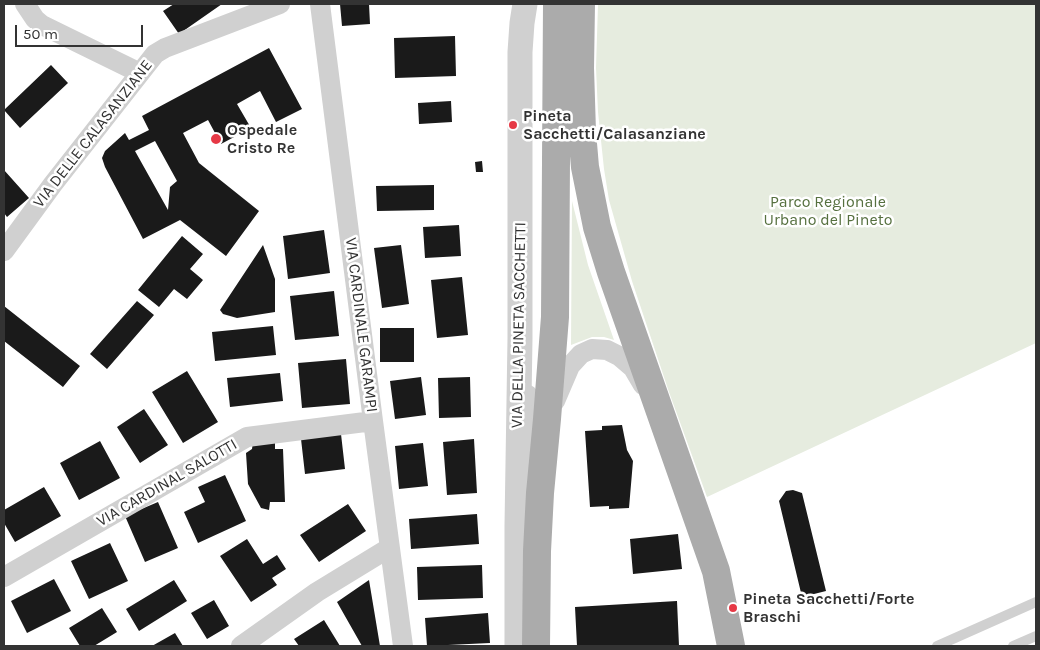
<!DOCTYPE html>
<style>
body{margin:0}
#map{position:relative;width:1040px;height:650px;overflow:hidden;background:#fff;font-family:Karla,sans-serif}
canvas{display:block}
.frame{position:absolute;inset:0;border:5px solid #333;pointer-events:none}
.scale{position:absolute;left:15px;top:25px;width:128px;height:22px;box-sizing:border-box;border:2px solid #333;border-top:0;padding-left:6px;font-size:15px;line-height:18px;white-space:nowrap;color:#333;-webkit-text-stroke:4px #fff;paint-order:stroke}
</style>
<div id="map">
<canvas width="1040" height="650"></canvas>
<div class="frame"></div>
<div class="scale">50 m</div>
</div>
<script>
const ctx = document.querySelector('canvas').getContext('2d');
ctx.lineJoin = 'round';
function paint(path, color) {
  ctx.fillStyle = color;
  ctx.fill(path, 'evenodd');
}
function poly(rows) {
  const path = new Path2D();
  for (const r of rows) {
    path.moveTo(r[0], r[1]);
    for (let i = 2; i < r.length; i += 2) path.lineTo(r[i], r[i + 1]);
  }
  return path;
}
function stroke(path, color, width, dash) {
  ctx.strokeStyle = color;
  ctx.lineWidth = width;
  ctx.lineCap = dash ? 'butt' : 'round';
  ctx.setLineDash(dash || []);
  ctx.stroke(path);
}
function write(font, color, halo, rows, align = 'center') {
  ctx.font = font + ' Karla,sans-serif';
  ctx.lineWidth = 5;
  ctx.setLineDash([]);
  ctx.textBaseline = 'middle';
  ctx.strokeStyle = halo;
  ctx.fillStyle = color;
  for (const [text, x, y, turn = 0] of rows) {
    ctx.save();
    ctx.translate(x, y);
    ctx.rotate((+turn || 0) * Math.PI / 180);
    ctx.textAlign = isNaN(turn) ? turn : align;
    if (halo) ctx.strokeText(text, 0, 0);
    ctx.fillText(text, 0, 0);
    ctx.restore();
  }
}
const green = poly([
 [598,4,1036,4,1036,343,707,497,669,392,632,281,609,200,604,169,598,112,596,68],
 [572,201,588,265,614,340,604,337,592,337,571,345]
]);
const building = poly([
 [174,4,222,4,179,34,163,11],
 [340,4,369,4,370,24,342,26],
 [455,36,456,76,395,78,394,38],
 [269,48,302,109,276,122,260,91,237,104,251,128,221,144,208,120,183,133,199,163,259,211,226,256,180,220,143,239,105,167,102,158,105,151,125,133,129,140,149,130,142,116],
 [155,141,177,181,170,187,168,210,135,151],
 [51,65,68,83,20,128,4,110],
 [451,101,452,122,419,124,418,103],
 [482,161,483,172,476,172,475,162],
 [4,170,29,198,7,217,4,213],
 [434,185,434,210,377,211,376,186],
 [459,225,461,256,425,258,423,227],
 [324,230,330,273,288,279,283,236],
 [182,236,203,254,190,269,203,280,187,299,174,289,159,307,138,290],
 [263,245,275,279,275,312,237,318,223,314,220,310],
 [401,245,409,304,382,308,374,248],
 [462,277,468,335,437,338,431,280],
 [334,291,339,336,295,340,290,296],
 [137,301,154,315,107,369,90,354],
 [4,306,80,366,63,387,4,341],
 [273,326,276,355,215,361,212,332],
 [380,328,414,328,414,362,380,362],
 [346,359,350,404,302,408,298,363],
 [187,371,218,422,183,443,152,392],
 [280,373,283,401,230,407,227,378],
 [421,377,426,415,395,419,390,381],
 [470,377,471,417,439,418,438,378],
 [144,409,168,445,140,463,117,427],
 [622,425,627,450,633,461,629,508,609,509,609,506,590,507,585,431,602,430,602,426],
 [341,434,345,469,305,474,301,439],
 [474,439,477,493,447,495,443,442],
 [100,441,120,478,79,500,60,463],
 [253,442,275,442,275,449,283,449,285,502,270,502,269,510,261,508,248,484,246,453,252,449],
 [423,443,428,486,399,489,395,446],
 [225,475,246,521,198,543,184,512,205,502,198,487],
 [44,487,61,516,15,542,4,523,4,510],
 [793,490,802,493,826,591,802,597,779,501,786,491],
 [158,502,178,548,145,562,125,516],
 [348,504,366,531,319,562,300,535],
 [477,514,479,544,411,549,409,519],
 [678,534,682,569,633,574,630,539],
 [247,539,263,564,277,555,286,569,272,578,277,585,251,602,220,556],
 [110,543,128,581,89,599,71,561],
 [482,565,483,598,418,600,417,567],
 [54,579,71,611,27,633,11,601],
 [174,580,187,601,139,631,126,609],
 [369,580,380,646,362,646,337,602],
 [214,600,229,626,207,639,191,613],
 [677,601,679,646,577,646,575,607],
 [102,608,117,632,94,646,80,646,69,628],
 [488,613,490,643,427,646,425,618],
 [324,620,340,646,299,646,294,639],
 [175,633,183,646,152,646]
]);
const service = poly([
 [937,646,1036,602],
 [1013,646,1036,636]
]);
const minor = poly([
 [25,4,35,19,42,25,140,73],
 [320,4,373,421,403,646],
 [4,251,53,184,155,54,165,48,280,4],
 [528,395,535,455],
 [555,401,570,366,581,354,592,349,607,350,619,356,633,368,643,385],
 [4,577,247,437,373,421],
 [241,646,317,592,389,548]
]);
const tertiary = poly([
 [517,646,517,525,520,338,520,52,522,23,525,4]
]);
const primary = poly([
 [581,4,580,68,582,132,585,167,597,227,611,272,716,571,731,646],
 [536,646,537,551,540,493,547,419,555,317,557,4]
]);
const markers = [
 [513,125,5,"#e63946"],
 [216,139,6,"#e63946"],
 [733,608,5,"#e63946"]
];
const poiNames = [
 ["Pineta",523,116],
 ["Sacchetti/Calasanziane",523,134],
 ["Ospedale",227,130],
 ["Cristo Re",227,148],
 ["Pineta Sacchetti/Forte",743,599],
 ["Braschi",743,617]
];
const streetNames = [
 ["VIA DELLE CALASANZIANE",93,134,-52],
 ["VIA CARDINALE GARAMPI",361,325,83],
 ["VIA DELLA PINETA SACCHETTI",519,325,-89],
 ["VIA CARDINAL SALOTTI",167,483,-30]
];
const parkNames = [
 ["Parco Regionale",828,202],
 ["Urbano del Pineto",828,220]
];
paint(green, '#e6ecdf');
paint(building, '#1a1a1a');
stroke(service, '#d0d0d0', 10);
stroke(minor, '#d0d0d0', 20);
stroke(tertiary, '#d0d0d0', 25);
stroke(primary, '#ababab', 28);
for (const [x, y, r, color] of markers) {
  const dot = new Path2D();
  dot.arc(x, y, r, 0, 2 * Math.PI);
  ctx.fillStyle = color;
  ctx.fill(dot);
  stroke(dot, '#fff', 2);
}
write('bold 16px', '#333', '#fff', poiNames, 'left');
write('16px', '#333', '#fff', streetNames);
write('16px', '#56703f', '#fff', parkNames);
</script>
